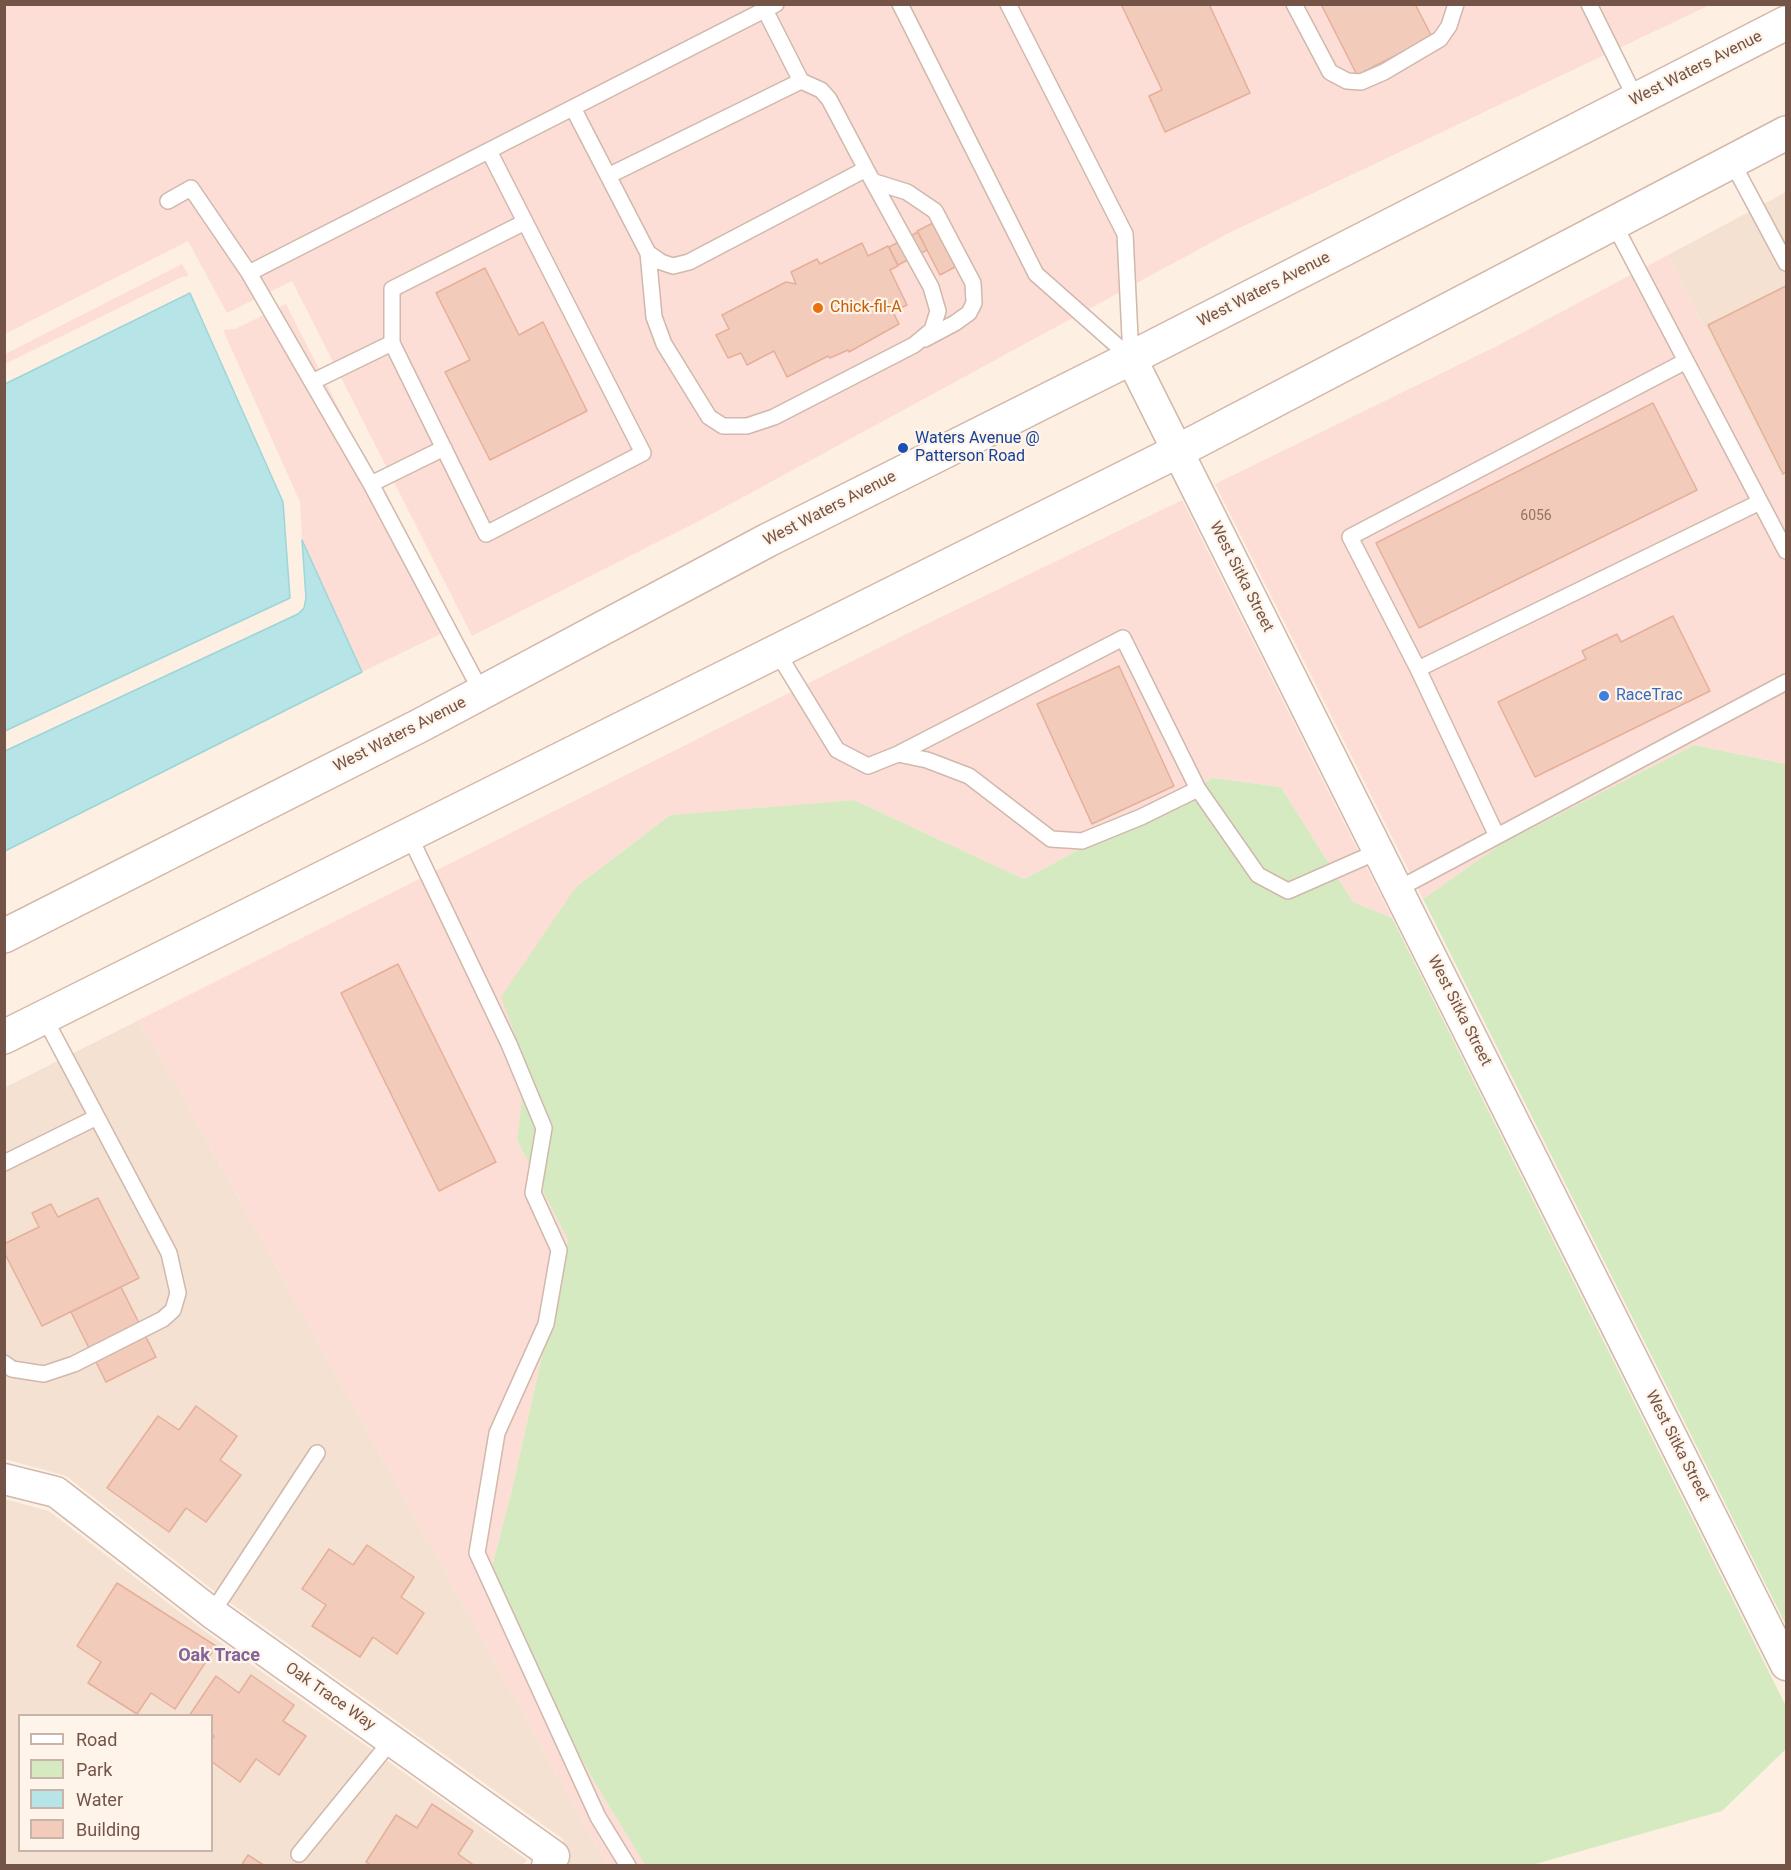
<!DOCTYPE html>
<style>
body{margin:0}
#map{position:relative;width:1791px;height:1870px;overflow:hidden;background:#fdf0e3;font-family:Roboto,sans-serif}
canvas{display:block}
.frame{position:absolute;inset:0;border:6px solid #755448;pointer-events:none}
.legend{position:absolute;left:18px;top:1714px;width:195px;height:138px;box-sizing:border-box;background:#fff4e9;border:2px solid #c8b4a9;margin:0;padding:8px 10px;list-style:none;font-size:18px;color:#755448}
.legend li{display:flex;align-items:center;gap:12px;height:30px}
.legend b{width:30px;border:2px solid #c8b4a9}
</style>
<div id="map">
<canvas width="1791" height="1870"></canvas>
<div class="frame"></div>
<ul class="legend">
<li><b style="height:8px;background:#fff"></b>Road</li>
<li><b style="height:16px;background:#d6eac1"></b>Park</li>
<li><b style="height:16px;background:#b7e4e6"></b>Water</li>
<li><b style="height:16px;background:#f3cbba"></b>Building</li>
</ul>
</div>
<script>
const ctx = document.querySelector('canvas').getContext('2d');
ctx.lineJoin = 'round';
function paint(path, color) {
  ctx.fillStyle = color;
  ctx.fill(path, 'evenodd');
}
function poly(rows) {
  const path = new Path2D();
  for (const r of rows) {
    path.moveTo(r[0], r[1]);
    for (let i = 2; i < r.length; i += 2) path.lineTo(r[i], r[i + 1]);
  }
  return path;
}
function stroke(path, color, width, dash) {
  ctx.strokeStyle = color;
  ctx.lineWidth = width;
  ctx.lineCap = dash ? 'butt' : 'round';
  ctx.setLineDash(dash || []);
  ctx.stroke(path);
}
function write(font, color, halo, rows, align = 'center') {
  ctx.font = font + ' Roboto,sans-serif';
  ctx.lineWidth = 4.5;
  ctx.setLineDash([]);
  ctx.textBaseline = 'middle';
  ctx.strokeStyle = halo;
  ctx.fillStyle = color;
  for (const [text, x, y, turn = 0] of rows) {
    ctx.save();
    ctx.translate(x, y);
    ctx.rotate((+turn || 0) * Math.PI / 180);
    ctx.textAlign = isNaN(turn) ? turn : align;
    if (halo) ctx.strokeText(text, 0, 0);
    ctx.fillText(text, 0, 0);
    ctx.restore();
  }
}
const residential = poly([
 [1786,192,1786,489,1668,255],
 [137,1021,157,1050,607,1865,569,1865,563,1839,222,1597,66,1476,5,1459,4,1088],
 [4,1499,49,1511,203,1630,527,1860,523,1865,5,1865],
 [20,1716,212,1716,212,1850,20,1850]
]);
const commercial = poly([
 [5,5,1710,5,1229,233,701,520,472,636,292,281,227,313,188,241,5,334],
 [1668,255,1786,489,1786,764,1694,745,1501,844,1423,899,1215,484,1499,345],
 [182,264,189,276,182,277,5,364,5,354],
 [286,304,451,629,362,672,302,540,300,502,223,330,235,329],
 [1182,500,1392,918,1353,902,1281,787,1213,778,1024,879,854,800,670,815,576,887,526,1065,517,1140,568,1240,511,1494,486,1589,595,1783,645,1865,607,1865,157,1050,137,1021,904,635]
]);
const green = poly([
 [1694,745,1786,764,1786,1625,1423,899,1501,844],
 [1213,778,1281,787,1353,902,1392,918,1786,1706,1786,1749,1722,1811,1532,1865,645,1865,595,1783,486,1589,511,1494,568,1240,517,1140,526,1065,501,997,576,887,670,815,854,800,1024,879]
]);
const water = poly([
 [190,293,283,502,290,598,5,731,5,384,190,293],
 [302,540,362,672,5,851,5,751,298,614,304,608,306,598,302,540]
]);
const building = poly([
 [1121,4,1209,4,1250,93,1165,132,1149,96,1162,90,1121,4],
 [1321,4,1415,4,1432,37,1357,75,1321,4],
 [935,222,955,267,940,275,917,231,935,222],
 [918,232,927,250,898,265,889,247,918,232],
 [862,243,868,256,888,246,898,266,890,270,907,305,893,312,899,324,849,352,848,350,830,358,828,356,787,377,774,351,747,365,741,353,728,358,716,335,729,329,722,315,786,282,796,284,791,272,817,259,820,264,862,243],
 [485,268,519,335,543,322,587,411,490,460,445,372,470,360,436,293,485,268],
 [1786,286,1786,472,1783,474,1708,325,1786,286],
 [1653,403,1697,490,1419,628,1376,543,1653,403],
 [1673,616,1710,691,1535,777,1498,702,1586,659,1582,651,1617,634,1621,642,1673,616],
 [1119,666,1174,786,1092,824,1037,704,1119,666],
 [398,964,496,1162,439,1191,341,993,398,964],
 [98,1198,139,1278,42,1326,4,1252,4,1244,39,1227,32,1213,51,1204,58,1217,98,1198],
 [121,1287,156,1357,106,1382,71,1312,121,1287],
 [196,1406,237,1436,220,1460,241,1475,206,1522,186,1508,169,1532,107,1488,158,1416,179,1430,196,1406],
 [367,1545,414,1577,401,1597,424,1613,397,1654,373,1637,360,1657,312,1626,326,1605,302,1589,329,1549,353,1565,367,1545],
 [117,1583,216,1646,175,1709,151,1693,137,1714,88,1683,101,1662,77,1646,117,1583],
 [251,1675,294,1705,283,1721,306,1736,279,1775,256,1759,240,1782,212,1762,212,1739,214,1736,212,1734,212,1716,189,1716,216,1676,239,1693,251,1675],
 [432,1804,473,1831,458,1854,475,1866,372,1866,366,1862,396,1815,417,1828,432,1804],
 [248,1855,265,1866,241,1866,248,1855]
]);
const service = poly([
 [900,4,1036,274,1131,358],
 [1008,4,1125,234,1131,358],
 [1294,4,1330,72,1347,81,1361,82,1384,72,1440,39,1449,26,1456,4],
 [1589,4,1636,99],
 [573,108,648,253,661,262,673,266,689,262,866,169,829,99,821,90,801,81,765,10],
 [489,151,643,453,486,534,392,343,392,289,525,222],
 [1732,162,1786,263],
 [608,176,801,81],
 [875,182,907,192,935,211,973,283,974,303,969,313,955,323,925,339],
 [168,201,191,188,249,273,776,4],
 [1614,224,1786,551],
 [648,253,654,317,664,344,709,417,723,426,747,426,774,417,914,345,932,330,938,311,931,287,866,169],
 [249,273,371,484,482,693],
 [314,381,392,343],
 [371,484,444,448],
 [777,652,837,750,868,766,898,754,927,760,969,776,1051,839,1082,841,1141,817,1198,789,1258,875,1288,891,1379,851],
 [1418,669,1350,537,1686,361],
 [898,754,1123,638,1198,789],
 [409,835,509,1044,544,1128,533,1193,559,1250,546,1324,497,1433,477,1553,598,1817,628,1866],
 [1497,836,1418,669,1760,502],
 [1398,889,1786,682],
 [4,1163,97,1117],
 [4,1363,12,1369,44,1374,74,1364,163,1319,173,1310,178,1293,169,1253,44,1017],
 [212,1613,317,1453],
 [299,1854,391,1741]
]);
const minor = poly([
 [1131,358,1786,1665],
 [4,1479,56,1492,212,1613,554,1856,547,1866]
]);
const secondary = poly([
 [4,936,419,726,768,540,1131,358,1786,23],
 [4,1037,1178,451,1786,133]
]);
const markers = [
 [818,308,6,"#e8710a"],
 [903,448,6,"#1a4fb4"],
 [1604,696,6,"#3f7fe0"]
];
const numberNames = [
 ["6056",1536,516]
];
const streetNames = [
 ["West Waters Avenue",1696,69,-27],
 ["West Waters Avenue",1264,290,-27],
 ["West Waters Avenue",830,509,-27],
 ["West Sitka Street",1241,577,63],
 ["West Waters Avenue",400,735,-27],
 ["West Sitka Street",1459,1011,63],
 ["West Sitka Street",1677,1446,63],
 ["Oak Trace Way",330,1697,35]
];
const foodNames = [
 ["Chick-fil-A",830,308]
];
const transitNames = [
 ["Waters Avenue @",915,439],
 ["Patterson Road",915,457]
];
const shopNames = [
 ["RaceTrac",1616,696]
];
const neighbourhoodNames = [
 ["Oak Trace",219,1656]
];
paint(residential, '#f4e1d1');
paint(commercial, '#fdded6');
paint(green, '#d6eac1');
paint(water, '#b7e4e6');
stroke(water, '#9dd5d8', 1.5);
paint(building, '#f3cbba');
stroke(building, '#e5af9a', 1.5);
stroke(service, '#d0b8ac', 18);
stroke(minor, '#d0b8ac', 33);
stroke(secondary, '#d3b7a9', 36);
stroke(service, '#fff', 15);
stroke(minor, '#fff', 30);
stroke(secondary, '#fff', 33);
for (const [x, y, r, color] of markers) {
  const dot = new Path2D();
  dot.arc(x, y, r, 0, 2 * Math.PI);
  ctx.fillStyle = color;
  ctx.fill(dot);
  stroke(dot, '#fff4e9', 2);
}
write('14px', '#947264', null, numberNames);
write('16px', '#755448', '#fff4e9', streetNames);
write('16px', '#c56008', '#fff4e9', foodNames, 'left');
write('16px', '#164399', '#fff4e9', transitNames, 'left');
write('16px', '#366cbe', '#fff4e9', shopNames, 'left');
write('bold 18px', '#816499', '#fff4e9', neighbourhoodNames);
</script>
